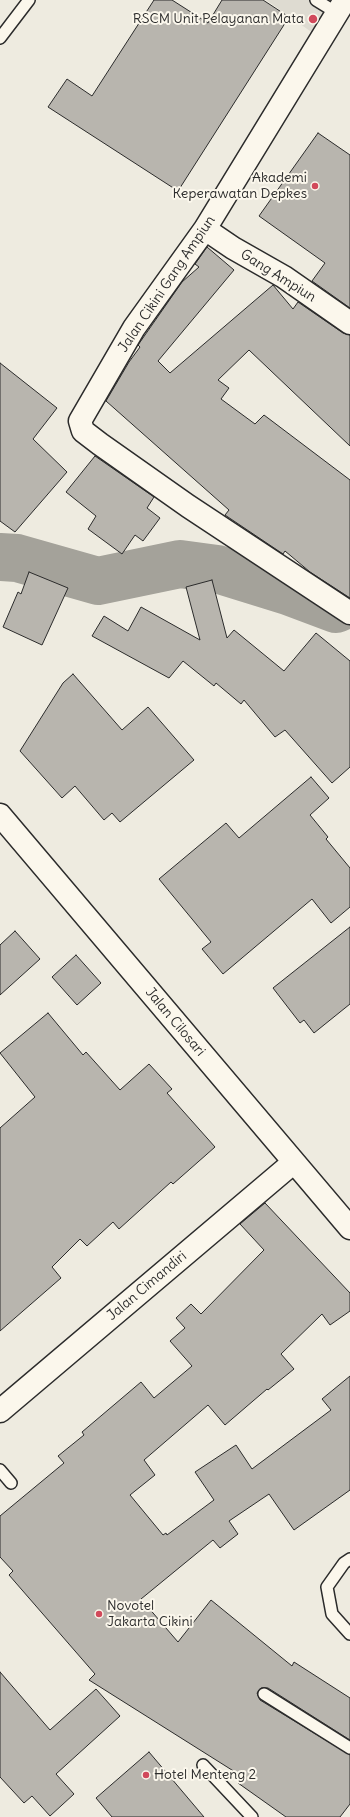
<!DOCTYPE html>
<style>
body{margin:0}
canvas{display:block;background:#eeebe0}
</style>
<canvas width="350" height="1817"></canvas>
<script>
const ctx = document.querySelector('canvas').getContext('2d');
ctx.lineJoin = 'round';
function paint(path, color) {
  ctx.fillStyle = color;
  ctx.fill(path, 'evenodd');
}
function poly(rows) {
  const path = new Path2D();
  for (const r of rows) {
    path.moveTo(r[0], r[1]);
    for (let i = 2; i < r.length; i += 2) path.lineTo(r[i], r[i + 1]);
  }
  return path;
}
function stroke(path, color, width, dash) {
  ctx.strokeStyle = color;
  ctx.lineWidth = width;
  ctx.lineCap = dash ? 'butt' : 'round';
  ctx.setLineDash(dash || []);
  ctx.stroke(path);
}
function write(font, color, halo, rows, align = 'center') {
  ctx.font = font + ' Delius,sans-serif';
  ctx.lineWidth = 4;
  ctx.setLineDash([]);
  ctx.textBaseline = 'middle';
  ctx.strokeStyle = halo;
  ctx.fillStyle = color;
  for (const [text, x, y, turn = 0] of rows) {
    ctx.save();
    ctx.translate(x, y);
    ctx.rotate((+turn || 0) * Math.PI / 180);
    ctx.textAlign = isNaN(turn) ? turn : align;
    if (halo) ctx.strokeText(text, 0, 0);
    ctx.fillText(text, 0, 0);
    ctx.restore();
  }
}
const built = poly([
 [266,0,344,0,320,38]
]);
const river = poly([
 [0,557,17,558,98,581,180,564,217,569,288,591,336,609,350,603]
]);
const building = poly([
 [154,0,172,0,208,23,222,0,263,0,289,17,178,191,48,107,67,79,92,96,154,0],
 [318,133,350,155,350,308,312,281,325,263,259,216,318,133],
 [207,247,234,270,158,361,170,373,273,285,293,309,298,302,343,333,350,335,350,446,249,350,218,380,229,388,221,399,255,424,264,415,350,480,350,598,310,572,285,551,283,554,225,515,229,510,106,401,129,362,140,347,138,345,145,335,182,282,199,267,195,264,207,247],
 [0,363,57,408,33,439,67,472,15,532,0,521,0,363],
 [95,456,154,497,147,508,160,518,143,541,135,535,122,554,88,529,96,516,66,492,95,456],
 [29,572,68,588,42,645,3,627,18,592,21,594,29,572],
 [212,580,227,638,234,630,284,671,316,633,350,661,350,767,332,783,285,730,275,737,244,700,241,704,216,683,214,686,183,661,169,678,92,636,104,616,128,631,141,607,200,640,186,587,212,580],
 [73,674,122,730,148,707,194,760,120,822,112,813,104,820,75,786,62,798,20,751,63,683,73,674],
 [311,777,329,798,310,815,328,837,326,839,350,868,350,907,331,923,312,899,223,974,202,949,211,942,159,879,226,823,239,838,311,777],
 [350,927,350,1004,314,1033,304,1020,300,1023,273,988,350,927],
 [15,931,40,959,0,995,0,945,15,931],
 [76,955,101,983,77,1005,52,977,76,955],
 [48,1013,83,1055,86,1052,120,1090,149,1064,172,1089,167,1093,215,1147,173,1184,171,1182,119,1229,113,1222,87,1246,80,1239,52,1267,61,1278,0,1331,0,1128,35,1097,0,1053,48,1013],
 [265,1203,350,1293,350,1311,330,1325,322,1314,281,1354,294,1369,268,1390,267,1389,225,1425,208,1405,144,1460,155,1475,130,1495,163,1535,166,1533,167,1535,214,1500,195,1472,236,1445,252,1469,331,1410,322,1399,350,1376,350,1490,294,1530,269,1494,229,1521,238,1534,220,1548,213,1540,141,1599,178,1642,211,1600,292,1666,294,1662,350,1698,350,1740,268,1688,261,1688,257,1693,260,1700,350,1755,350,1804,340,1817,286,1817,238,1783,243,1777,89,1680,95,1674,9,1575,13,1571,0,1557,0,1516,64,1463,58,1456,84,1435,82,1432,141,1382,154,1398,192,1366,170,1341,185,1328,176,1318,191,1304,201,1314,264,1250,240,1224,265,1203],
 [0,1672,50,1730,96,1689,120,1716,56,1774,74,1794,50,1816,32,1796,24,1803,0,1777,0,1672],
 [149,1752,204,1817,112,1817,96,1798,149,1752]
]);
const service = poly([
 [316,0,337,13],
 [0,38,29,0],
 [0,1470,11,1483],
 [350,1559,344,1563,327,1587,332,1614,350,1634],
 [264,1694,350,1748],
 [203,1765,252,1817]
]);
const minor = poly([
 [345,0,205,229,134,328,80,421,83,431,100,444,188,506,350,613],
 [205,229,233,248,284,277,350,323],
 [0,815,350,1228],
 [0,1411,294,1162]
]);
const markers = [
 [313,19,5,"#d1495b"],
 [315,186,4,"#d1495b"],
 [99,1614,4,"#d1495b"],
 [146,1775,4,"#d1495b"]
];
const poiNames = [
 ["RSCM Unit Pelayanan Mata",304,19],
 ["Akademi",307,178],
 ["Keperawatan Depkes",307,194],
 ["Novotel",107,1606,"left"],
 ["Jakarta Cikini",107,1622,"left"],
 ["Hotel Menteng 2",154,1775,"left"]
];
const streetNames = [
 ["Gang Ampiun",278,276,32],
 ["Jalan Cikini Gang Ampiun",167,284,-56],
 ["Jalan Cilosari",175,1022,50],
 ["Jalan Cimandiri",147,1286,-40]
];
paint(built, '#dedbd1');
stroke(river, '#a4a29a', 48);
paint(building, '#b8b5ae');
stroke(building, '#2b2b2b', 1);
stroke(service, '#2b2b2b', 14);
stroke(minor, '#2b2b2b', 25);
stroke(service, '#fbf7ec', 11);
stroke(minor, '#fbf7ec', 22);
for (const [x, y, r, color] of markers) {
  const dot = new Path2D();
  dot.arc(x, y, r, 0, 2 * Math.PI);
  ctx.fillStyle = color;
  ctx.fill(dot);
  stroke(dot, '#fbf7ec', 1.5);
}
write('14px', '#2b2b2b', '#fbf7ec', poiNames, 'right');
write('14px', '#2b2b2b', '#fbf7ec', streetNames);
</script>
